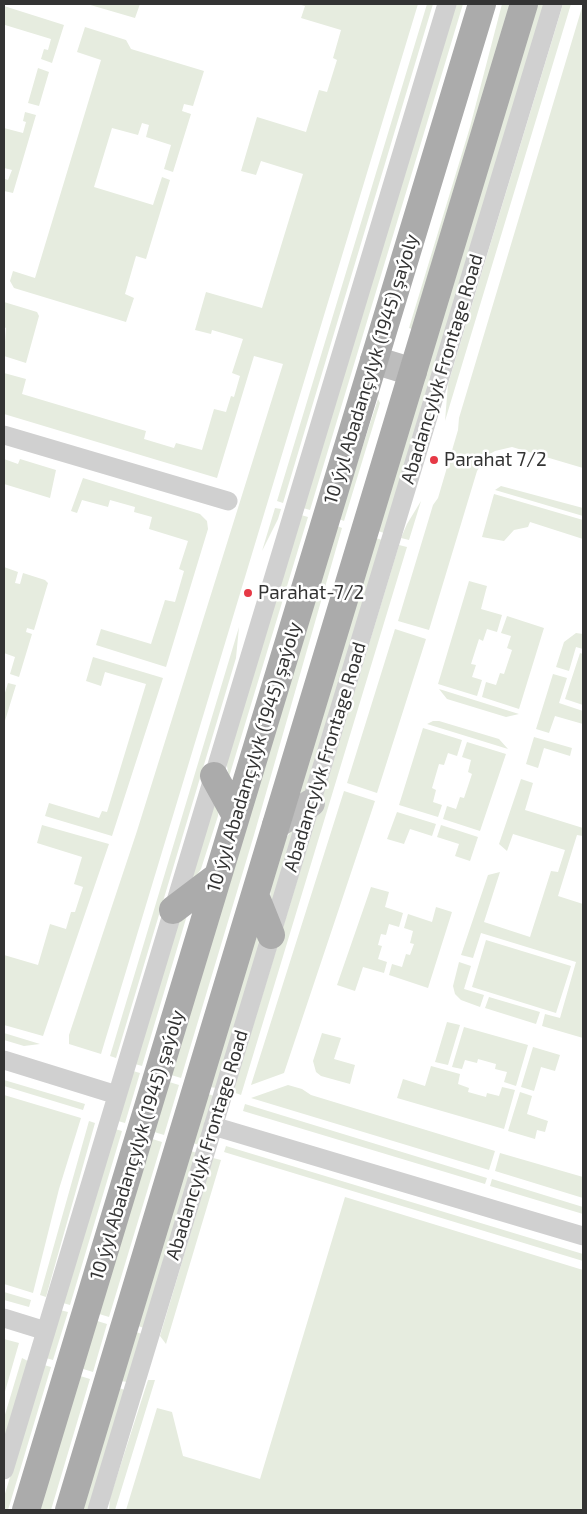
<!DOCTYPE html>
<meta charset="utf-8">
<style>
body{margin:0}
#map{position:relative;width:587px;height:1514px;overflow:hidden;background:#fff;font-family:"Exo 2",sans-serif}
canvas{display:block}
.frame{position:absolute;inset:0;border:5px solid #333;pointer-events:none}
</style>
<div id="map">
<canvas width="587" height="1514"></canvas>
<div class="frame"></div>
</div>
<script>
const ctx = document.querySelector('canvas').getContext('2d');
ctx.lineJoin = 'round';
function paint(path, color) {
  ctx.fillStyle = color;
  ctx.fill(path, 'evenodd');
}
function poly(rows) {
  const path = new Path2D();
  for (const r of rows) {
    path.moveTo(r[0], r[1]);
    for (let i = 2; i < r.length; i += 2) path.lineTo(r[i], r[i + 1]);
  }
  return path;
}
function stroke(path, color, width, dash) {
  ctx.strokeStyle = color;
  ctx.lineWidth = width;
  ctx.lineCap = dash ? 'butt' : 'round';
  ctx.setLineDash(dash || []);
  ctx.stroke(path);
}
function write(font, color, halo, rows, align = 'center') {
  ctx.font = font + ' "Exo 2",sans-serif';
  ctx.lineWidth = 5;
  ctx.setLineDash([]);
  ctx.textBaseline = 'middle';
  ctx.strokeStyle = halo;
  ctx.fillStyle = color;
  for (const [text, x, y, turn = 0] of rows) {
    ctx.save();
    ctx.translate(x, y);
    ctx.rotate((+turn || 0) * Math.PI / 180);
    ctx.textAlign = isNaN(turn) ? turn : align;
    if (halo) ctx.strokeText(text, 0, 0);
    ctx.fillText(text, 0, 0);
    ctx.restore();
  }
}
const green = poly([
 [87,4,140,4,135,18],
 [297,4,418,4,101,1054,69,1044,69,1035,137,831,283,364,254,356,217,478,4,414,4,373,26,379,22,394,146,431,144,439,174,448,176,443,202,450,214,409,226,412,231,396,234,397,240,376,232,373,243,339,212,330,211,334,195,330,206,292,262,308,303,174,261,161,256,175,241,171,257,117,306,132,319,90,327,92,337,60,333,58,341,30,301,18,305,6],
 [427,4,433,4,283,503,277,501],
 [455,4,463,4,310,510,303,508],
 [502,4,511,4,412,329,409,328,470,127],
 [537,4,544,4,384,533,378,531],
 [563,4,571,4,445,421,448,384],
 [583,4,583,468,512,447,495,451,488,455,477,471,429,630,398,621,433,505,438,498,458,430,459,418],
 [4,6,64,25,52,63,41,59,44,49,48,50,51,39,5,25,4,27],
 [85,27,126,40,131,49,204,71,193,106,184,104,182,111,191,114,173,172,164,169,171,145,146,137,149,125,142,123,138,135,112,128,94,187,153,205,162,177,170,180,146,259,136,256,125,294,134,298,126,322,14,288,10,281,13,271,35,278,101,60,77,52],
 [38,68,49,72,39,106,28,103],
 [25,112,36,115,13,193,4,191,5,179,8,180,12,170,4,168,4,128,23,133,26,122,23,121],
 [4,302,37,312,39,316,26,363,4,356,6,328,4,327],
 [378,399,380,403,344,521,339,519],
 [4,459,18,464,20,459,56,470,50,498,4,484],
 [83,478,200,514,207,521,208,529,166,667,96,645,101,629,151,644,165,600,175,602,184,571,179,569,188,541,149,529,152,517,134,512,135,507,110,500,108,507,82,500,77,513,71,511],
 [501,486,583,508,583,516,495,490],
 [494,494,583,520,583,539,530,522,528,527,514,530,504,541,482,537],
 [421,501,409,540,401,538,407,524],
 [275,508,281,509,278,519,262,551],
 [301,515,308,517,229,777,226,761],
 [337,526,342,528,254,835,181,1078,168,1074],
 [376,538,382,540,305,793,296,803],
 [399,545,407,547,241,1095,233,1092],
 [4,567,18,572,15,583,20,584,23,573,45,580,48,583,34,630,27,628,26,632,32,634,19,677,10,674,15,657,4,653],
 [469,581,487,586,481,609,502,615,497,632,487,629,483,641,479,639,471,664,476,665,472,677,482,680,477,696,438,684],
 [507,616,544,628,519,709,482,697,486,682,496,685,500,673,504,674,512,650,507,648,511,636,501,633],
 [239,627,236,658,116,1058,110,1056],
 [395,629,426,639,377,793,347,783],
 [576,633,583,634,583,649,576,647,569,671,556,667,564,642],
 [580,653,583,654,583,705,565,699],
 [93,657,163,678,112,836,45,816,49,803,99,818,102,811,107,812,146,684,105,672,101,686,86,681],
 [553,674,567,678,559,703,583,711,583,724,555,716,549,733,536,729],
 [8,683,16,685,4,724,4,696],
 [439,689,519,714,506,717,447,699],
 [433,721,439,721,499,739,508,749,427,724],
 [423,728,462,740,457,756,448,753,444,765,439,764,432,788,436,790,433,802,442,805,438,817,399,805],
 [534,737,572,748,570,756,544,748,538,768,526,764],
 [467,742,506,754,480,831,443,819,447,806,456,809,460,797,464,798,472,774,468,772,471,760,462,757],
 [521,779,533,783,525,810,583,828,583,836,577,835,558,896,583,904,583,1038,542,1026,545,1014,560,1018,576,962,481,933,473,958,461,955,488,875,500,872,484,922,530,937,551,871,558,872,565,850,513,834,507,851,499,844],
 [344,791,375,801,284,1073,251,1085],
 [215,798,219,808,218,816,201,869,189,886],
 [397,812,436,824,432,836,410,829,404,844,387,839],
 [42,825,109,844,43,1036,4,1025,4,955,38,965,50,924,66,929,71,912,75,912,83,887,74,884,82,857,37,843],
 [441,825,478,837,470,861,455,856,459,844,437,837],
 [295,826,271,907,270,888,286,838],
 [371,887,389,892,385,907,403,913,399,927,389,924,386,935,381,934,378,945,382,946,378,959,387,962,384,973,363,967,355,991,337,985],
 [436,907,452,912,428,988,389,975,392,964,402,967,406,954,410,955,414,944,410,943,413,931,404,928,408,914,432,922],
 [188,912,142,1066,135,1064,178,924],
 [258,928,259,945,216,1088,210,1087],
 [486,940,571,966,556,1013,472,987],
 [459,962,471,966,464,989,484,995,480,1007,461,1000,455,994,453,986],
 [489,997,540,1012,536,1024,485,1008],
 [447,1022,460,1025,448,1065,435,1062],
 [464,1027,528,1045,516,1086,504,1082,507,1072,495,1069,496,1064,478,1059,477,1063,465,1060,462,1069,452,1067],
 [4,1033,40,1044,24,1046,4,1040],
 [322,1033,341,1038,334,1059,355,1065,350,1084,321,1076,316,1072,313,1061],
 [533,1047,560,1055,555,1071,541,1067,534,1091,521,1087],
 [431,1066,460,1074,458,1084,469,1088,468,1092,486,1097,487,1093,499,1096,502,1087,515,1090,504,1129,397,1098,403,1079,425,1086],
 [133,1071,140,1073,125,1123,118,1121],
 [4,1080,85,1104,83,1110,4,1086],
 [166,1081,179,1085,164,1135,151,1131],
 [288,1085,302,1089,311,1095,495,1151,489,1170,251,1098],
 [520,1092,532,1096,527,1114,548,1121,545,1132,537,1130,535,1139,508,1131],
 [208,1094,214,1096,199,1145,193,1143],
 [4,1095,81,1118,59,1189,33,1293,4,1284],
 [245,1104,487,1178,485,1184,243,1111],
 [89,1121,95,1123,46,1297,40,1295],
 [115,1129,122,1131,70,1305,63,1303],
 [149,1138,162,1142,109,1317,96,1313],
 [226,1146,583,1254,583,1261,224,1152],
 [191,1151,197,1153,144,1328,138,1326],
 [500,1153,583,1177,583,1198,495,1171],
 [213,1158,221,1160,166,1344,160,1336],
 [492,1179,583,1207,583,1214,490,1186],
 [345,1197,583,1270,583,1510,126,1510,157,1408,172,1412,183,1456,260,1479],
 [4,1292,31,1300,29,1307,4,1300],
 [60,1310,68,1312,53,1360,46,1358],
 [94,1320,107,1324,93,1372,80,1368],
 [136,1332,142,1334,127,1382,121,1381],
 [4,1339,19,1343,4,1395],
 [22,1358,28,1361,4,1441,4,1418],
 [44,1365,51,1367,8,1510,4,1510,4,1497],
 [77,1375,90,1379,51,1510,37,1510],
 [148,1380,155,1380,115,1510,109,1510,110,1498],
 [119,1388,125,1390,88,1510,82,1510]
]);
const minor = poly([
 [4,435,228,501],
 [4,1060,117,1095],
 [213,1126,583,1236],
 [4,1318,46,1331],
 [4,1470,447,4],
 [97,1510,553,4]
]);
const secondary = poly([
 [374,360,413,372],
 [276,825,311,803]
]);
const primary = poly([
 [214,776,236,816],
 [255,895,271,935],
 [173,910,218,876],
 [26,1510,482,4],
 [69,1510,524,4]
]);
const markers = [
 [434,460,5,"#e63946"],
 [248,593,5,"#e63946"]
];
const streetNames = [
 ["10 ýyl Abadançylyk (1945) şaýoly",371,369,-73],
 ["Abadancylyk Frontage Road",442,369,-73],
 ["10 ýyl Abadançylyk (1945) şaýoly",254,757,-73],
 ["Abadancylyk Frontage Road",325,757,-73],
 ["10 ýyl Abadançylyk (1945) şaýoly",137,1145,-73],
 ["Abadancylyk Frontage Road",207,1145,-73]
];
const poiNames = [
 ["Parahat 7/2",444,460],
 ["Parahat-7/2",258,593]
];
paint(green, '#e6ecdf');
stroke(minor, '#d0d0d0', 19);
stroke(secondary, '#bdbdbd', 28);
stroke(primary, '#ababab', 28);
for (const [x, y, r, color] of markers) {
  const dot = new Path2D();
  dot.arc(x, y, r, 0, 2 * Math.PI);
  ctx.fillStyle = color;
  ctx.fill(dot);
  stroke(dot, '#fff', 2);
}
write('19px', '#333', '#fff', streetNames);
write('19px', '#333', '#fff', poiNames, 'left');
</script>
